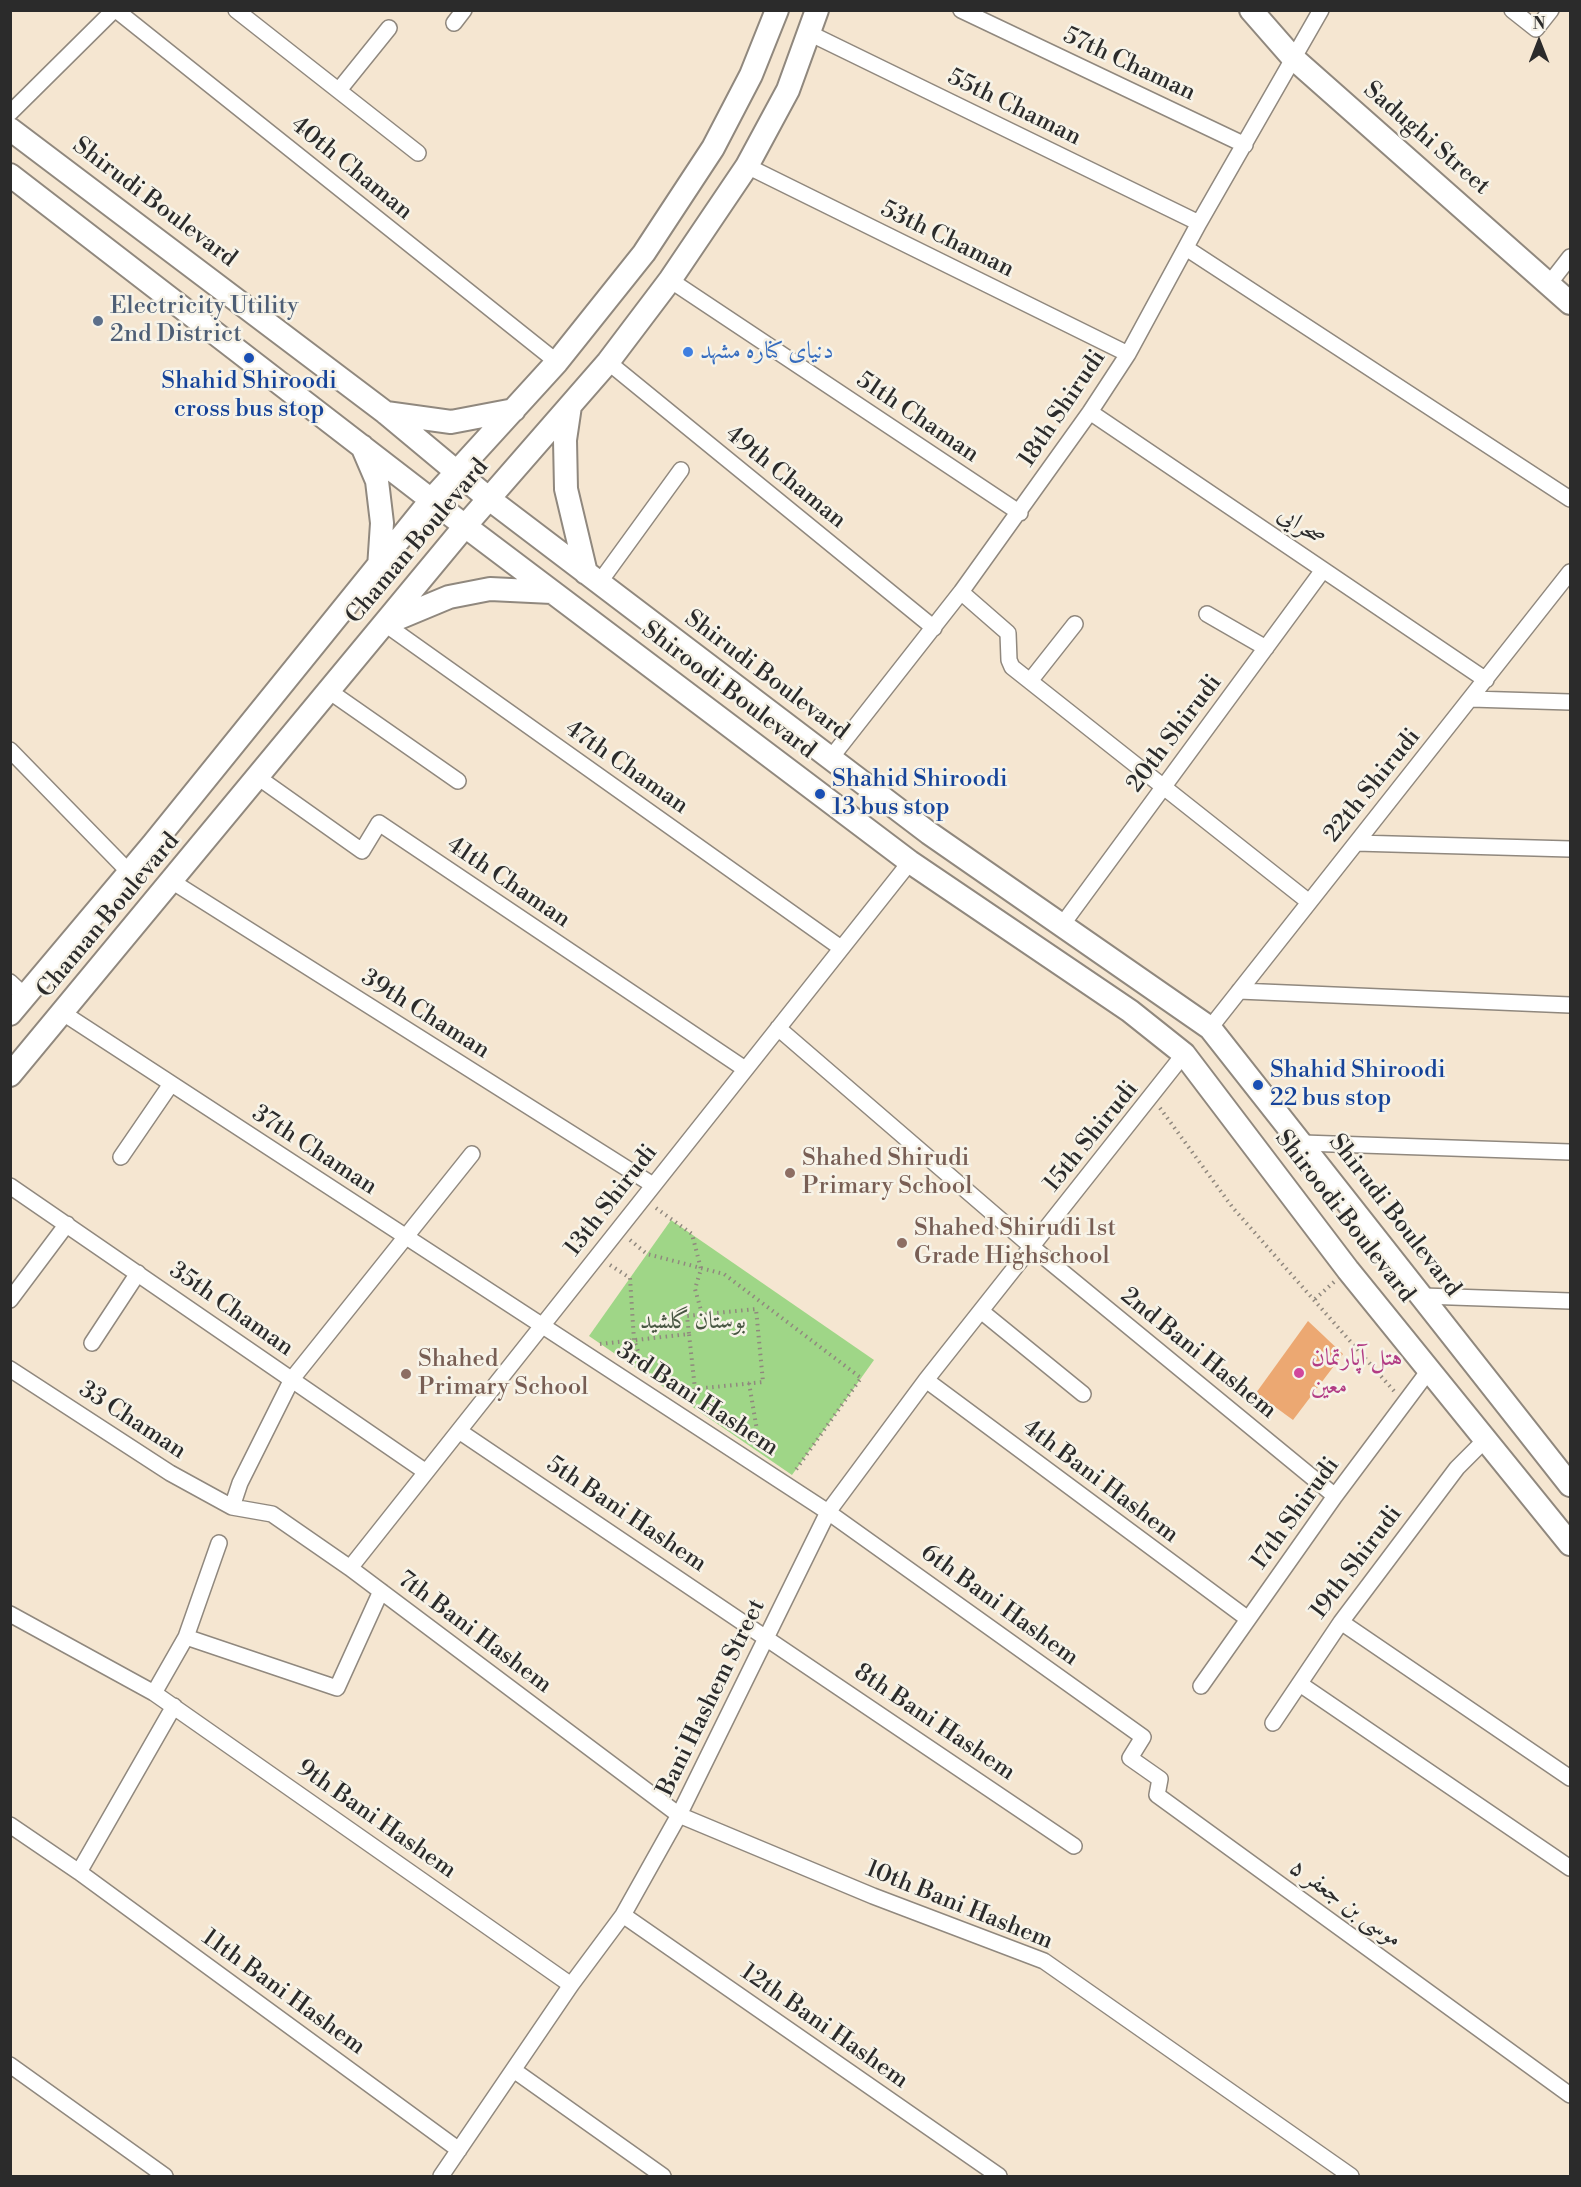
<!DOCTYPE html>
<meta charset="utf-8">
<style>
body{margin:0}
#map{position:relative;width:1581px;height:2187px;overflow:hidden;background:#f5e6d1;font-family:"Libre Bodoni",serif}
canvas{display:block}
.frame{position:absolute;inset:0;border:12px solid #2b2b2b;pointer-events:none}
.north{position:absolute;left:1509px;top:12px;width:60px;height:60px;-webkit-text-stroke:4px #f7f3e8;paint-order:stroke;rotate:0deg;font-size:16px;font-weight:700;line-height:24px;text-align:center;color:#2b2b2b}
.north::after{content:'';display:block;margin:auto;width:21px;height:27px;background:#2b2b2b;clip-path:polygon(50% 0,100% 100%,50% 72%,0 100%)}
</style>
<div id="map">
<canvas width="1581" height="2187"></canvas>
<div class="frame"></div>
<div class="north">N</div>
</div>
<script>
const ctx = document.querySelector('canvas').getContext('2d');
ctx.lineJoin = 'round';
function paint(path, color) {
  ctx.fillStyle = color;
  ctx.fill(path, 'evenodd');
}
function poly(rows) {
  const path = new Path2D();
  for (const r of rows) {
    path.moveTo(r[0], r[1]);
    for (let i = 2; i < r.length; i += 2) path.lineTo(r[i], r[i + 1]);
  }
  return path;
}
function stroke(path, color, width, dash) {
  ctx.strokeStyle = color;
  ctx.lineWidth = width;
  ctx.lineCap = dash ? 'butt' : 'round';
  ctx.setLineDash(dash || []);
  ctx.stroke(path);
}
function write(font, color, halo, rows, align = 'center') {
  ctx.font = font + ' "Libre Bodoni",Amiri,serif';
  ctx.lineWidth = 5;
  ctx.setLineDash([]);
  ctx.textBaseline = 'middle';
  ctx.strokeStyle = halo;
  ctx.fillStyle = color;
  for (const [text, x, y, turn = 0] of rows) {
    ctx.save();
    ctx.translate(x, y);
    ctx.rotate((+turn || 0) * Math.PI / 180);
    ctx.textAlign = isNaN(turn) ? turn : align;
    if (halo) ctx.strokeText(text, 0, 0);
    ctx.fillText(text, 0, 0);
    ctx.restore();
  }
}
const green = poly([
 [671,1220,874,1360,792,1475,589,1336]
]);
const building = poly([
 [1308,1321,1343,1354,1293,1420,1256,1393]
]);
const path = poly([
 [1160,1108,1233,1208,1394,1391],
 [656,1208,692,1234,701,1269,695,1289,702,1314],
 [630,1240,647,1254,724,1274,861,1378,795,1471],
 [610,1265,630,1278,634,1340,645,1371],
 [1315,1299,1334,1282],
 [600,1344,689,1334,687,1316,756,1309,763,1382,695,1389,689,1334],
 [749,1383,760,1448]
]);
const street = poly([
 [116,10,557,362],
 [236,10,418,153],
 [961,10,1245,145],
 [1512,10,1536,29,1551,10],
 [454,23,464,10],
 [809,33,1199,223],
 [339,90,389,28],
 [10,113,114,10],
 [747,166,1128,354],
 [1186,248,1570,499],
 [670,280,1020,513],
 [1549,284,1570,257],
 [608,362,934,628],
 [1090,412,1486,680],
 [599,583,681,470],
 [961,592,1008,633,1009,660,1012,667,1309,902],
 [1207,614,1266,648],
 [385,624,841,948],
 [1030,681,1075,624],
 [329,691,458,781],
 [1471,699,1570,702],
 [10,750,129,872],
 [830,759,961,592,1090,412,1128,354,1199,223,1321,10],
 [259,778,362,851,379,823,745,1069],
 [1356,843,1570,849],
 [173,882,653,1185],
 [1062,925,1323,570],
 [10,982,25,996],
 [1239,991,1570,1005],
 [63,1013,828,1512,1143,1737,1130,1758,1160,1779,1157,1795,1570,2095],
 [778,1028,1032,1247,1335,1496],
 [1210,1028,1570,572],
 [1303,1143,1570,1152],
 [121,1157,171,1084],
 [10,1186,426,1472],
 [1423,1296,1570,1301],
 [10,1300,67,1224],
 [981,1311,1083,1394],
 [92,1343,138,1273],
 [10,1369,170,1473,232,1507,272,1514,350,1568,679,1815,873,1896,1044,1961,1351,2176],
 [926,1380,1248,1619],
 [459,1431,1074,1846],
 [232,1507,240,1483,292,1379,472,1154],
 [350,1568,910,862],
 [10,1614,154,1693,571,1985],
 [1341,1622,1570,1778],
 [186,1637,337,1688,381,1591],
 [1300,1684,1570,1868],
 [1201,1686,1335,1496,1430,1369],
 [154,1693,186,1637,219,1543],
 [1273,1723,1341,1622,1457,1468,1487,1438],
 [10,1825,79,1872,459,2150],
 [79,1872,174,1706],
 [623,1915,999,2176],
 [10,2065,165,2176],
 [515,2071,663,2176],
 [441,2176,571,1985,623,1915,679,1815,828,1512,926,1380,1184,1054]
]);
const secondary = poly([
 [1251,10,1293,58,1570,303],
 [10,129,386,413,488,498,929,833,1210,1028,1570,1485],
 [10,175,465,526,910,862,1130,1011,1184,1054,1348,1270,1570,1544],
 [570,406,565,440,566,489,586,573],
 [386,413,451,422,514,410],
 [362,446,377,481,382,523,379,568],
 [389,622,449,597,490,589,552,592],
 [10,1014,153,844,432,499,557,362,644,253,713,148,751,75,777,10],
 [10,1075,465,526,608,362,670,280,747,166,788,90,817,10]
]);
const markers = [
 [98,321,6,"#5c6f8a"],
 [688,352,6,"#3f7fe0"],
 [249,358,6,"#1a4fb4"],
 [820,794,6,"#1a4fb4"],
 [1258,1085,6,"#1a4fb4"],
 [790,1173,6,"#8d6e63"],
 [902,1243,6,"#8d6e63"],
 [1299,1373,6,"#d1479c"],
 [406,1374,6,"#8d6e63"]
];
const streetNames = [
 ["57th Chaman",1129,65,25],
 ["55th Chaman",1014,108,26],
 ["Sadughi Street",1426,139,41],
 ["40th Chaman",351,169,39],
 ["Shirudi Boulevard",154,203,37],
 ["53th Chaman",947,240,26],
 ["18th Shirudi",1063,409,-56],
 ["51th Chaman",917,418,34],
 ["49th Chaman",785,478,39],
 ["صحرایی",1301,527,34],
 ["Chaman Boulevard",418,542,-50],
 ["Shirudi Boulevard",766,676,37],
 ["Shiroodi Boulevard",728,691,37],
 ["20th Shirudi",1175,734,-53],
 ["47th Chaman",626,768,35],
 ["22th Shirudi",1373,786,-51],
 ["41th Chaman",508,883,34],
 ["Chaman Boulevard",109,916,-50],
 ["39th Chaman",425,1015,32],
 ["15th Shirudi",1092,1137,-51],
 ["37th Chaman",314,1151,33],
 ["13th Shirudi",612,1201,-52],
 ["Shirudi Boulevard",1394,1216,52],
 ["Shiroodi Boulevard",1344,1217,52],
 ["35th Chaman",231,1310,35],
 ["2nd Bani Hashem",1198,1354,39],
 ["3rd Bani Hashem",697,1400,33],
 ["33 Chaman",132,1421,33],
 ["4th Bani Hashem",1100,1482,37],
 ["17th Shirudi",1296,1514,-54],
 ["5th Bani Hashem",626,1515,34],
 ["19th Shirudi",1357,1563,-53],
 ["6th Bani Hashem",999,1606,36],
 ["7th Bani Hashem",474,1633,37],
 ["Bani Hashem Street",712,1698,-64],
 ["8th Bani Hashem",934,1723,34],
 ["9th Bani Hashem",376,1820,35],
 ["موسی بن جعفر ۵",1345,1904,36],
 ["10th Bani Hashem",959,1906,22],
 ["11th Bani Hashem",283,1993,36],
 ["12th Bani Hashem",824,2027,35]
];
const serviceNames = [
 ["Electricity Utility",110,307],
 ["2nd District",110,335]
];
const shopNames = [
 ["دنیای کناره مشهد",700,352]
];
const transitNames = [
 ["Shahid Shiroodi",249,382,"center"],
 ["cross bus stop",249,410,"center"],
 ["Shahid Shiroodi",832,780],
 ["13 bus stop",832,808],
 ["Shahid Shiroodi",1270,1071],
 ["22 bus stop",1270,1099]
];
const educationNames = [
 ["Shahed Shirudi",802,1159],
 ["Primary School",802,1187],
 ["Shahed Shirudi 1st",914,1229],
 ["Grade Highschool",914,1257],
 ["Shahed",418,1360],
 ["Primary School",418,1388]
];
const parkNames = [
 ["بوستان گلشید",693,1322]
];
const hotelNames = [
 ["هتل آپارتمان",1311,1359],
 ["معین",1311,1387]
];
paint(green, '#9fd687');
paint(building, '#eca872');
stroke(street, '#90887e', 18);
stroke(secondary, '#90887e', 26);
stroke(path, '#90887e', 4, [1.5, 4.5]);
stroke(street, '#fff', 15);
stroke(secondary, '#fff', 22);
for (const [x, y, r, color] of markers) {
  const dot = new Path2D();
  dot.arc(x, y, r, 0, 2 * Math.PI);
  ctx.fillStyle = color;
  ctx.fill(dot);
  stroke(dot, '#f7f3e8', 2);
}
write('24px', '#2b2b2b', '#f7f3e8', streetNames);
write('24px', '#4e5e75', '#f7f3e8', serviceNames, 'left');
write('24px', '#366cbe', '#f7f3e8', shopNames, 'left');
write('24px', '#164399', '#f7f3e8', transitNames, 'left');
write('24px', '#785e54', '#f7f3e8', educationNames, 'left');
write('24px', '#485642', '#f7f3e8', parkNames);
write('24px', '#b23c85', '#f7f3e8', hotelNames, 'left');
</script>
